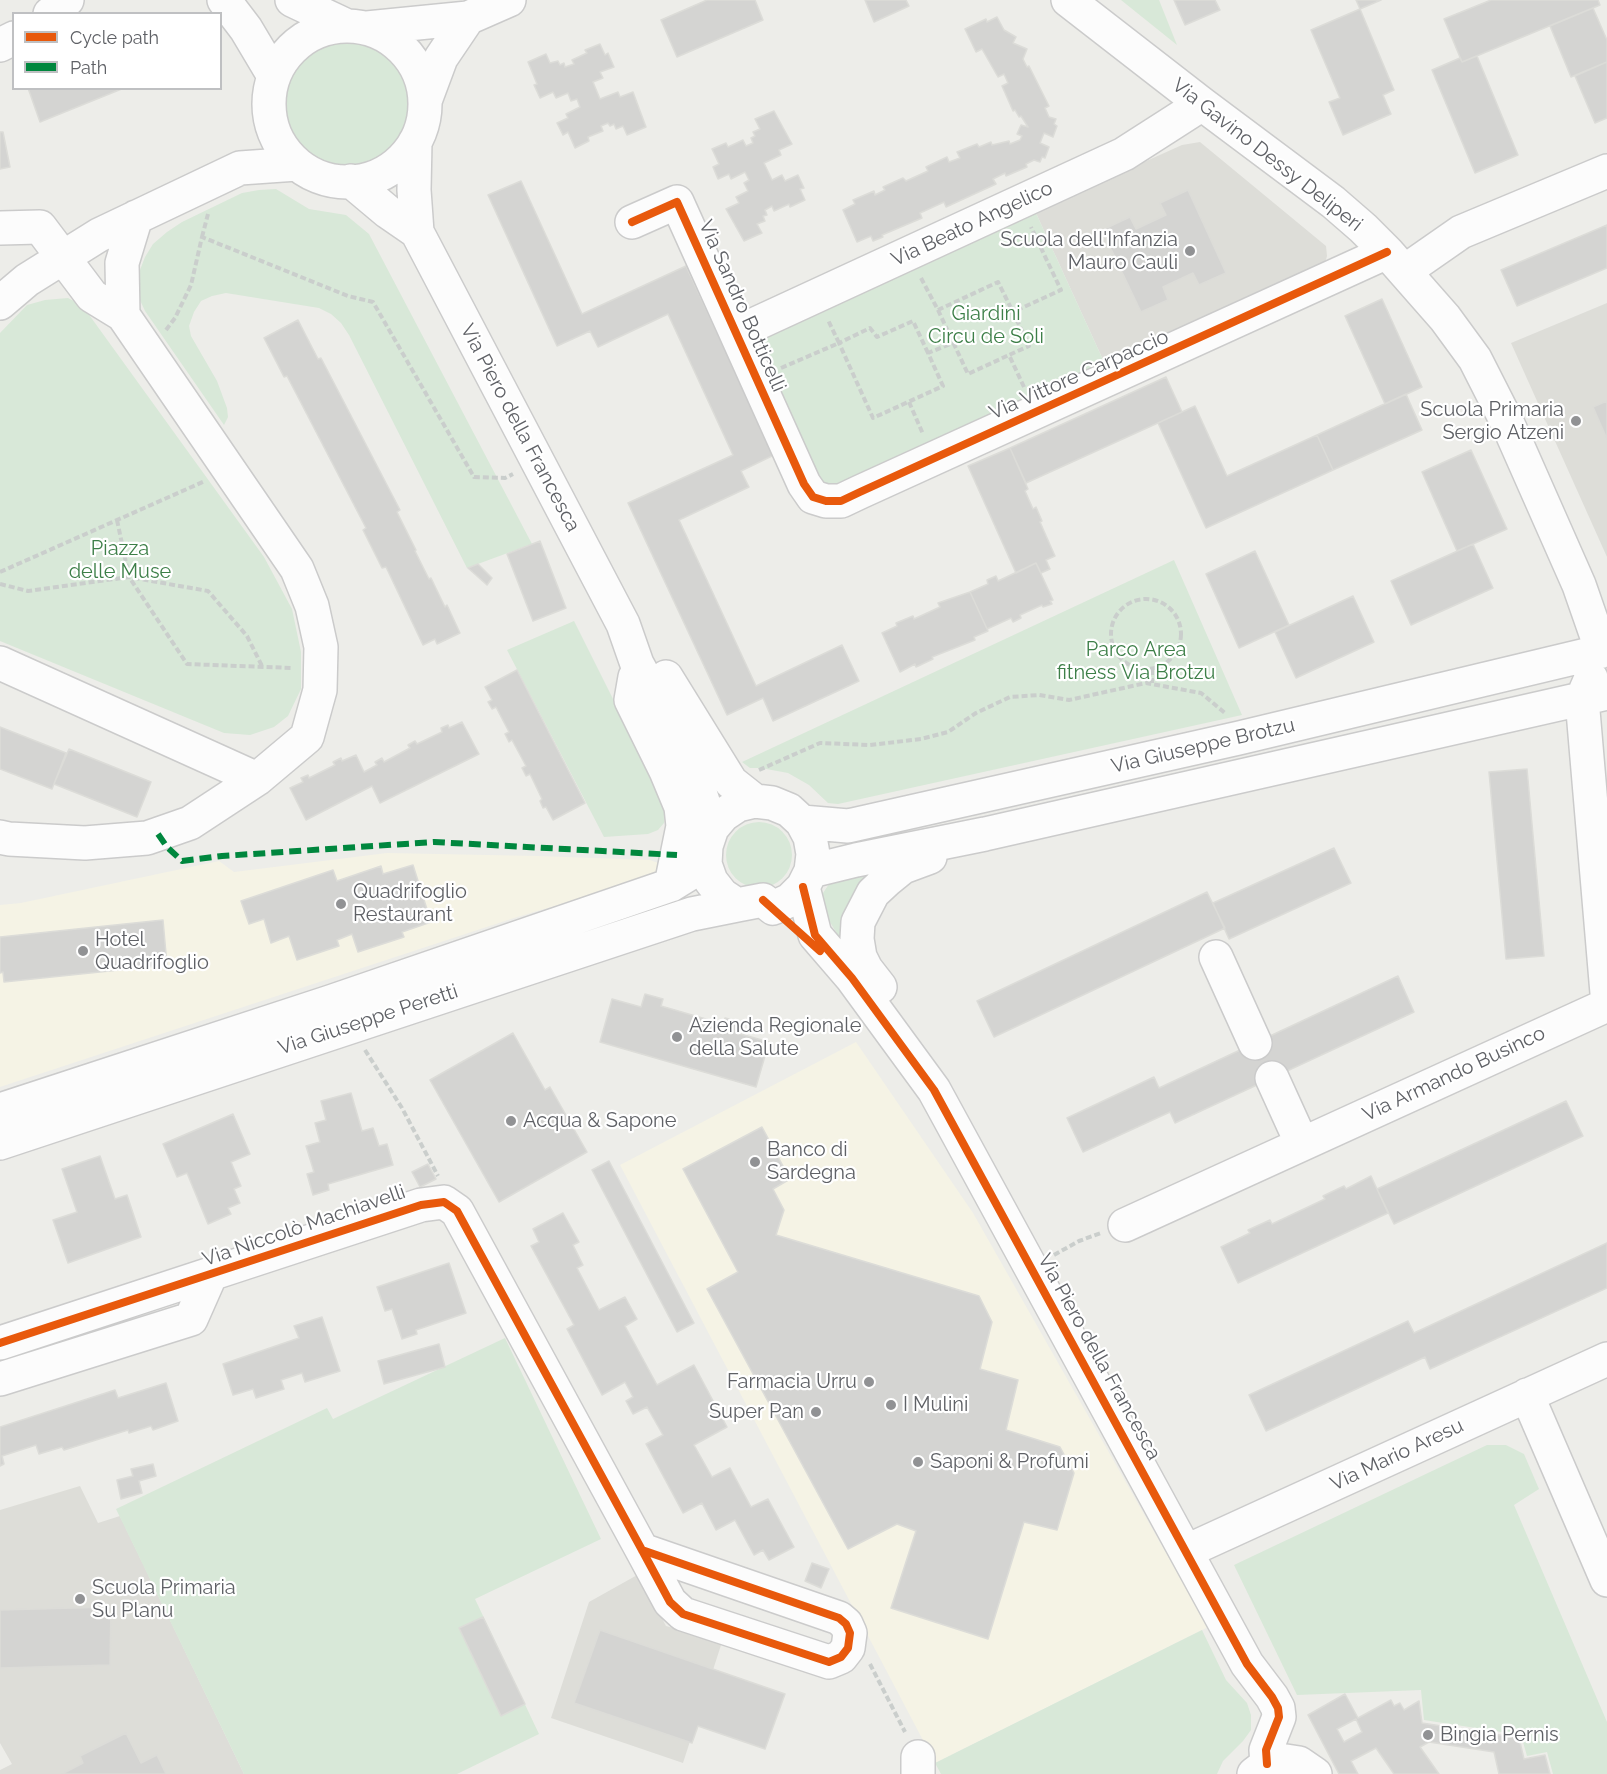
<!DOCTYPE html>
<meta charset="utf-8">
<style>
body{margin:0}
#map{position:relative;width:1607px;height:1774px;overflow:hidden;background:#edede9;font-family:Raleway,sans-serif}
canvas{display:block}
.legend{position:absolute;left:12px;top:12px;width:210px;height:78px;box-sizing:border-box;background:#fff;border:2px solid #bfc0c2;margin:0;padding:8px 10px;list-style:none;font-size:18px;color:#5f6166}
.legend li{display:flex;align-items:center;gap:12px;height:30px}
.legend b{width:30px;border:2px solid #bfc0c2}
</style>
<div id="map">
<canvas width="1607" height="1774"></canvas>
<ul class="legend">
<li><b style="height:8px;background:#e8590c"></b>Cycle path</li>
<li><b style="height:8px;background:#00873e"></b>Path</li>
</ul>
</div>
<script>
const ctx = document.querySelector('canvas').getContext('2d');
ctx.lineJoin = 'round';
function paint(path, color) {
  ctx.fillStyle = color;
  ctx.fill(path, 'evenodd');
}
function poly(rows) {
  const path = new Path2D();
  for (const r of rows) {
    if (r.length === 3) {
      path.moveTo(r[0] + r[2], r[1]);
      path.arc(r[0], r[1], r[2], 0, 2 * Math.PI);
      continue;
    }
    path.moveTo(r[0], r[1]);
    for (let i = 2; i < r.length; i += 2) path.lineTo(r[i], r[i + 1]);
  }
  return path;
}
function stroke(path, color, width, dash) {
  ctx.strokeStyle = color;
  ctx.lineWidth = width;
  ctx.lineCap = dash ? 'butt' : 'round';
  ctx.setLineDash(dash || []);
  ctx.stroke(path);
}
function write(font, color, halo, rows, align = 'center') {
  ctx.font = font + ' Raleway,sans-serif';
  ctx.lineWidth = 4.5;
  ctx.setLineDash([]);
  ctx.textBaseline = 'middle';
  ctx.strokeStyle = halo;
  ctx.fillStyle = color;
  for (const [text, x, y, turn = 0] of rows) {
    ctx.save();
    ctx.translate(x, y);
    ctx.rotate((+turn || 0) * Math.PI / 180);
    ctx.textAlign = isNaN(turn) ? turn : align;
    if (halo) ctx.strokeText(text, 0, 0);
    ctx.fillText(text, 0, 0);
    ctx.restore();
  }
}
const commercial = poly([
 [387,853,538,856,650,860,661,864,658,875,514,918,0,1087,0,905,21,903,219,861,234,872],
 [856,1042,973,1213,1208,1627,935,1763,620,1165]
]);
const education = poly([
 [1200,142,1326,246,1327,256,1325,263,1318,268,1104,362,1035,211,1182,145],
 [1607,303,1607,557,1511,343],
 [80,1486,98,1523,120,1516,244,1774,0,1774,0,1770,12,1764,0,1743,0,1510],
 [639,1574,666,1626,722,1642,683,1763,551,1718,589,1602]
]);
const green = poly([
 [1121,0,1159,0,1177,45],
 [346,104,67],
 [276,189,309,209,346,215,369,234,532,544,467,568,349,335,341,323,331,314,319,308,226,293,212,296,201,301,194,312,189,326,191,336,217,381,227,408,228,417,224,425,145,311,139,298,140,270,145,257,153,244,167,232,182,222,242,193,259,190],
 [1035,211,1104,362,825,489,757,340],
 [68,298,82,305,264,557,292,609,301,652,301,689,288,716,274,727,250,735,224,733,0,641,0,333,27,305,45,300],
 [1174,560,1242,715,838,804,828,803,809,785,788,773,761,768,750,768,742,762],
 [574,621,662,797,666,811,664,823,658,830,648,834,604,837,507,650],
 [759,855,33],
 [884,871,847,950,825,914,821,896,829,884,842,879],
 [505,1338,601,1539,475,1599,539,1734,457,1774,244,1774,116,1509,327,1408,333,1419],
 [1487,1445,1506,1445,1524,1454,1539,1489,1514,1505,1607,1722,1607,1774,1553,1774,1547,1752,1527,1756,1521,1735,1424,1720,1421,1690,1297,1695,1234,1565],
 [1202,1630,1226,1680,1247,1703,1251,1715,1251,1730,1243,1741,1223,1761,1217,1774,941,1774,935,1763]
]);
const building = poly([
 [707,0,755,0,763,20,677,57,661,20,707,0],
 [865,0,906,0,909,6,874,22,865,0],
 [1174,0,1215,0,1220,10,1185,25,1174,0],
 [1356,0,1381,0,1360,9,1356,0],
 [1491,0,1598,0,1600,5,1462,62,1444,19,1491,0],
 [1593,8,1607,40,1607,62,1571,77,1550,26,1593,8],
 [1360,9,1394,90,1383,95,1391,114,1343,135,1329,102,1340,98,1311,30,1360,9],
 [997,17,1004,30,1016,37,1013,43,1027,49,1023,59,1027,67,1029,66,1049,106,1045,108,1049,117,1056,119,1054,124,1057,126,1053,137,1044,133,1040,143,1049,147,1045,158,1042,157,1040,162,1034,160,1026,164,1027,167,1006,176,1005,173,993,179,996,184,946,207,944,202,920,213,922,218,882,235,883,237,873,241,871,236,857,242,843,210,855,204,853,200,874,191,875,195,885,190,883,187,903,178,906,181,928,171,926,167,947,157,949,162,960,158,957,152,977,144,979,147,991,142,992,145,1009,141,1010,144,1020,140,1022,136,1017,134,1021,125,1028,127,1021,116,1019,117,1015,110,1013,111,1002,86,1008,83,1004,74,998,77,982,49,976,52,965,29,986,19,987,22,997,17],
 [600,44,605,55,608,53,614,67,600,72,603,78,593,82,600,99,618,92,620,97,633,92,646,127,627,135,623,126,616,129,614,124,610,126,608,123,601,126,603,131,588,137,589,141,575,148,568,132,563,135,557,123,568,118,566,114,580,107,577,99,571,101,568,93,556,98,553,92,540,98,534,85,537,84,528,62,546,54,550,63,558,61,560,65,564,63,565,67,574,64,572,60,587,53,585,50,600,44],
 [1477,56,1518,155,1475,173,1432,70,1460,58,1462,62,1477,56],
 [1607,62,1607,118,1595,123,1575,76,1607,62],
 [28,88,124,88,40,122,28,88],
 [774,111,792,144,779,150,781,155,764,163,772,180,782,175,785,181,798,175,804,188,800,189,805,200,790,207,789,204,774,211,772,206,765,210,767,215,763,216,765,221,757,224,762,233,744,241,726,209,739,203,736,197,748,191,744,183,749,180,745,172,731,179,729,174,718,179,713,167,719,164,712,149,726,143,728,147,743,140,746,146,753,143,751,138,755,136,753,132,760,129,755,119,774,111],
 [0,132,3,132,10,167,0,169,0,132],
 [521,181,582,314,686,266,774,455,741,471,749,487,679,520,756,686,842,645,859,681,773,721,763,698,727,715,628,503,733,455,668,314,598,347,590,331,557,346,488,195,521,181],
 [1188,190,1226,273,1199,285,1193,273,1163,287,1168,300,1141,312,1102,230,1130,217,1136,229,1166,215,1160,203,1188,190],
 [1607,225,1607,268,1517,306,1501,270,1607,225],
 [1382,299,1422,387,1385,404,1345,316,1382,299],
 [298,320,318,359,321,358,400,510,397,512,416,550,415,551,429,579,431,578,445,607,447,605,460,633,437,644,435,639,423,645,386,567,382,568,363,530,366,528,287,376,284,377,264,338,298,320],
 [1166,377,1182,412,1026,483,1010,448,1166,377],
 [1406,394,1422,430,1333,470,1317,435,1406,394],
 [1607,401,1607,439,1593,407,1607,401],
 [1195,406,1227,476,1317,435,1333,470,1206,528,1158,423,1195,406],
 [1010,448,1028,489,1025,491,1033,509,1036,507,1042,521,1040,522,1055,556,1046,560,1050,569,1041,573,1036,563,1016,573,968,466,1010,448],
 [1471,450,1507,529,1457,551,1422,472,1471,450],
 [540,541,566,608,533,621,507,554,540,541],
 [1473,544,1493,588,1411,625,1391,581,1473,544],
 [1255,551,1289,625,1239,648,1206,574,1255,551],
 [1036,563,1053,600,1050,601,1052,604,1043,607,1042,605,1020,615,1021,618,1013,622,1011,618,987,629,970,592,988,584,987,580,996,576,998,581,1036,563],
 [478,564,492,578,487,585,468,568,478,564],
 [970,592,988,631,974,637,975,640,932,657,933,659,916,667,915,664,900,672,882,633,897,626,896,623,913,616,914,619,940,607,938,603,970,592],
 [1353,596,1374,642,1296,678,1275,632,1353,596],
 [517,670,585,803,553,820,546,807,543,808,540,801,542,799,530,774,526,776,522,768,526,766,512,740,509,742,505,734,509,732,496,707,492,709,488,702,492,700,485,687,517,670],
 [462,722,479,754,380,803,372,786,306,820,290,788,303,782,301,778,308,775,309,778,335,765,333,762,341,758,342,761,356,755,364,772,377,765,375,762,382,758,384,762,410,748,408,745,415,741,417,744,442,732,441,728,448,725,449,728,462,722],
 [0,727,66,753,52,789,0,769,0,727],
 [69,749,151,782,137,817,54,784,69,749],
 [1527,769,1544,956,1506,959,1489,772,1527,769],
 [1334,848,1351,883,1229,939,1213,903,1334,848],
 [413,865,431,922,402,932,404,937,358,952,352,934,337,940,339,946,297,960,289,936,271,943,264,919,249,924,241,901,333,870,337,881,381,866,383,874,413,865],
 [1207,892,1225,928,994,1037,977,1001,1207,892],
 [163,920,167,965,4,982,3,972,0,973,0,937,163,920],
 [1398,976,1414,1012,1175,1123,1170,1112,1083,1152,1067,1118,1154,1077,1159,1088,1398,976],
 [645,994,663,999,661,1006,723,1024,725,1018,740,1022,737,1033,769,1042,756,1087,600,1042,612,999,641,1007,645,994],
 [513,1033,545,1090,550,1087,587,1152,499,1202,430,1080,513,1033],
 [351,1093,362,1131,373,1128,379,1146,387,1144,393,1165,328,1184,329,1190,313,1195,307,1174,314,1172,306,1146,320,1142,315,1123,326,1120,321,1101,351,1093],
 [1566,1101,1583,1136,1394,1224,1377,1189,1566,1101],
 [233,1114,250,1154,231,1162,241,1186,234,1189,240,1203,228,1208,231,1214,208,1224,187,1173,177,1177,163,1144,233,1114],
 [762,1127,790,1179,773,1189,784,1210,776,1235,979,1296,992,1322,980,1369,1018,1380,1006,1430,1060,1447,1074,1473,1057,1530,1024,1522,988,1639,891,1608,916,1531,897,1524,848,1549,707,1289,738,1272,683,1169,762,1127],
 [100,1156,115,1199,127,1195,141,1237,68,1263,53,1220,77,1212,62,1169,100,1156],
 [609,1161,694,1323,677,1332,592,1170,609,1161],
 [428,1164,436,1179,420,1187,412,1172,428,1164],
 [1371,1176,1388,1213,1238,1283,1221,1247,1250,1233,1248,1230,1270,1220,1272,1224,1325,1199,1323,1196,1344,1186,1346,1189,1371,1176],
 [563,1213,579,1242,573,1245,583,1265,577,1268,599,1310,625,1297,637,1319,625,1326,657,1385,694,1365,727,1427,694,1445,712,1477,730,1468,751,1507,768,1499,794,1547,769,1560,763,1550,754,1555,735,1520,716,1530,702,1503,683,1513,646,1444,663,1435,647,1407,633,1414,626,1401,633,1397,625,1382,602,1395,567,1329,574,1325,531,1246,539,1242,533,1229,563,1213],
 [1607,1243,1607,1288,1430,1369,1425,1357,1266,1431,1249,1395,1408,1321,1414,1333,1607,1243],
 [449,1263,466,1313,416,1330,417,1334,402,1339,392,1309,385,1311,377,1287,449,1263],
 [322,1317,340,1371,305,1382,302,1373,281,1380,284,1389,256,1398,253,1389,233,1395,223,1364,299,1338,294,1326,322,1317],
 [439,1344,445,1367,384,1384,378,1361,439,1344],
 [166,1383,178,1421,153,1430,151,1426,129,1433,128,1430,64,1450,62,1447,39,1454,36,1445,2,1456,4,1464,0,1466,0,1427,115,1390,118,1398,166,1383],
 [153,1464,156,1476,139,1481,142,1493,121,1499,117,1480,133,1476,131,1469,153,1464],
 [812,1563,829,1569,821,1588,805,1581,812,1563],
 [111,1607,110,1665,0,1668,0,1610,111,1607],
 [483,1617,525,1704,501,1716,459,1628,483,1617],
 [600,1630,785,1694,765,1749,698,1726,692,1743,574,1703,600,1630],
 [1345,1694,1358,1718,1391,1700,1394,1706,1400,1703,1404,1710,1419,1701,1422,1723,1519,1738,1524,1759,1545,1755,1550,1774,1499,1774,1494,1752,1429,1742,1420,1747,1439,1774,1394,1774,1376,1748,1351,1761,1358,1774,1339,1774,1308,1715,1345,1694],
 [1356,1719,1362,1732,1344,1742,1337,1729,1356,1719],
 [126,1733,141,1763,157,1755,166,1774,62,1774,83,1763,80,1756,126,1733]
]);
const path = poly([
 [202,237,208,214],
 [921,278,938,310,998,282,1013,312],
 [938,310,968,374,1009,355],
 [166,330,175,318,191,285,202,237,348,296,373,302,474,477,505,478,513,474],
 [928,353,913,321,877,337,870,328,839,343,873,418,943,386,928,353,953,343],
 [781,368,839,343,828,320],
 [1024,387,1009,355,1029,346,1013,312,1061,290,1031,227],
 [909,402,923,434],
 [117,520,129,577,208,591,247,636,262,666],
 [0,572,205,481],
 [0,584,28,591,129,577,187,664,292,668],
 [1146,634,35],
 [1152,669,1152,683],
 [759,770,820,743,870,745,921,739,948,732,976,713,1010,697,1039,695,1069,700,1146,683,1201,693,1225,713],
 [365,1050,402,1108,438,1176],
 [1054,1255,1079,1241,1101,1233],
 [870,1664,905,1732]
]);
const minor = poly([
 [224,0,246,29,274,76],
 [292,0,347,26],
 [1068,0,1202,104,1333,202,1363,228,1387,252,1445,318,1475,359,1507,422,1579,585,1602,651],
 [50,14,67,0],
 [347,104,78],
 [367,28,468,18,509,0],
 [0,45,14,38],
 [425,101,441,58,468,18],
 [415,142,414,190,417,232,623,624,637,664,688,757,712,828],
 [351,181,388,212,417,232],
 [632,222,677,202,804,484,813,497,826,501,841,501,860,492,1387,252],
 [0,228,40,227,92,296,123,315,297,569,312,606,321,647,320,690,307,737,257,779,190,823,147,838,85,843,9,839,0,837],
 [1405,271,1461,232,1607,171],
 [0,303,27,280,99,235,240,168,297,164],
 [123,315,122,263,136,217],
 [736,333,1124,154,1202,104],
 [0,663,257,779],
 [635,677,631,700,666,771,681,807,683,826,671,885],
 [666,677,731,782,755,801],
 [1591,678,1582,699,1607,993],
 [755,801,772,803,789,810,802,822,810,837,813,854,811,871,803,887,790,900,773,908,763,900,737,905,722,895,711,881,705,864,706,846,712,828,723,815,738,805,755,801],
 [802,822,848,826,1239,738,1607,650],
 [811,871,856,860,985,834,1607,693],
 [803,887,815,935,852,978,934,1090,1247,1664,1272,1697,1278,1708,1279,1717,1266,1750,1267,1764],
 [1216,957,1255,1043],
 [880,987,866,969,860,957,857,939,858,922,873,893,887,880,903,867,930,857],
 [1272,1078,1302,1144],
 [0,1110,330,1002,671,885,705,864],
 [0,1143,692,914,737,905],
 [1125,1225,1607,1005],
 [0,1343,421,1205,444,1202,457,1211,642,1550,670,1602,683,1614,829,1662,841,1657,848,1648,850,1633,846,1624,839,1618,642,1550],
 [0,1379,191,1319,210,1276],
 [1527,1395,1607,1580],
 [1187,1551,1607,1359],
 [918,1774,918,1757],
 [1254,1774,1267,1764,1286,1761,1299,1763,1315,1774]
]);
const quiet = poly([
 [158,834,167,847,182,861,222,856,434,842,677,855]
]);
const cycleway = poly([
 [632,222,677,202,804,484,813,497,826,501,841,501,860,492,1387,252],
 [803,887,815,935,852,978,934,1090,1247,1664,1272,1697,1278,1708,1279,1717,1266,1750,1267,1764],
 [763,900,820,951],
 [0,1343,421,1205,444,1202,457,1211,642,1550,670,1602,683,1614,829,1662,841,1657,848,1648,850,1633,846,1624,839,1618,642,1550]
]);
const markers = [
 [1190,251,6,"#919294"],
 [1576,421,6,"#919294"],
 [341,904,6,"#919294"],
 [83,951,6,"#919294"],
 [677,1037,6,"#919294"],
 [511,1121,6,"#919294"],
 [755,1162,6,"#919294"],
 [869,1382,6,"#919294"],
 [891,1405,6,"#919294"],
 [816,1412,6,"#919294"],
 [918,1462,6,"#919294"],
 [80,1599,6,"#919294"],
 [1428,1735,6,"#919294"]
];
const streetNames = [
 ["Via Gavino Dessy Deliperi",1267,155,38],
 ["Via Beato Angelico",972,224,-25],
 ["Via Sandro Botticelli",742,306,66],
 ["Via Vittore Carpaccio",1079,375,-24],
 ["Via Piero della Francesca",520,428,62],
 ["Via Giuseppe Brotzu",1203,746,-13],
 ["Via Giuseppe Peretti",368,1020,-18],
 ["Via Armando Businco",1454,1074,-25],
 ["Via Niccolò Machiavelli",304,1226,-19],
 ["Via Piero della Francesca",1099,1357,61],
 ["Via Mario Aresu",1397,1455,-25]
];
const poiNames = [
 ["Scuola dell'Infanzia",1178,240,"right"],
 ["Mauro Cauli",1178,263,"right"],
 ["Scuola Primaria",1564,410,"right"],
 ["Sergio Atzeni",1564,433,"right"],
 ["Quadrifoglio",353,892],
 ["Restaurant",353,915],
 ["Hotel",95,940],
 ["Quadrifoglio",95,963],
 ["Azienda Regionale",689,1026],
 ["della Salute",689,1049],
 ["Acqua & Sapone",523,1121],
 ["Banco di",767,1150],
 ["Sardegna",767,1173],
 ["Farmacia Urru",857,1382,"right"],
 ["I Mulini",903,1405],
 ["Super Pan",804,1412,"right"],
 ["Saponi & Profumi",930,1462],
 ["Scuola Primaria",92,1588],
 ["Su Planu",92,1611],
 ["Bingia Pernis",1440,1735]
];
const parkNames = [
 ["Giardini",986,314],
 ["Circu de Soli",986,337],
 ["Piazza",120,549],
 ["delle Muse",120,572],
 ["Parco Area",1136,650],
 ["fitness Via Brotzu",1136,673]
];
paint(commercial, '#f5f3e5');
paint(education, '#ddddd8');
paint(green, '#d8e8d8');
paint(building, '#d4d4d2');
stroke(building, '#dcdcd8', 1.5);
stroke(minor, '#cbcbcb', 36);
stroke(path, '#cacecc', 4, [6, 3]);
stroke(minor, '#fcfcfc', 33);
stroke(quiet, '#00873e', 6, [12, 6]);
stroke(cycleway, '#e8590c', 8);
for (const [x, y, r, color] of markers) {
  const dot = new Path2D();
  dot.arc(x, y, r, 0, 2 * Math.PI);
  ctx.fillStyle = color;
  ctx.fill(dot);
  stroke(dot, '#fff', 2);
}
write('20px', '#5f6166', '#fff', streetNames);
write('20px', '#5f6166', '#fff', poiNames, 'left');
write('20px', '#3d7f48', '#fff', parkNames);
</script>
